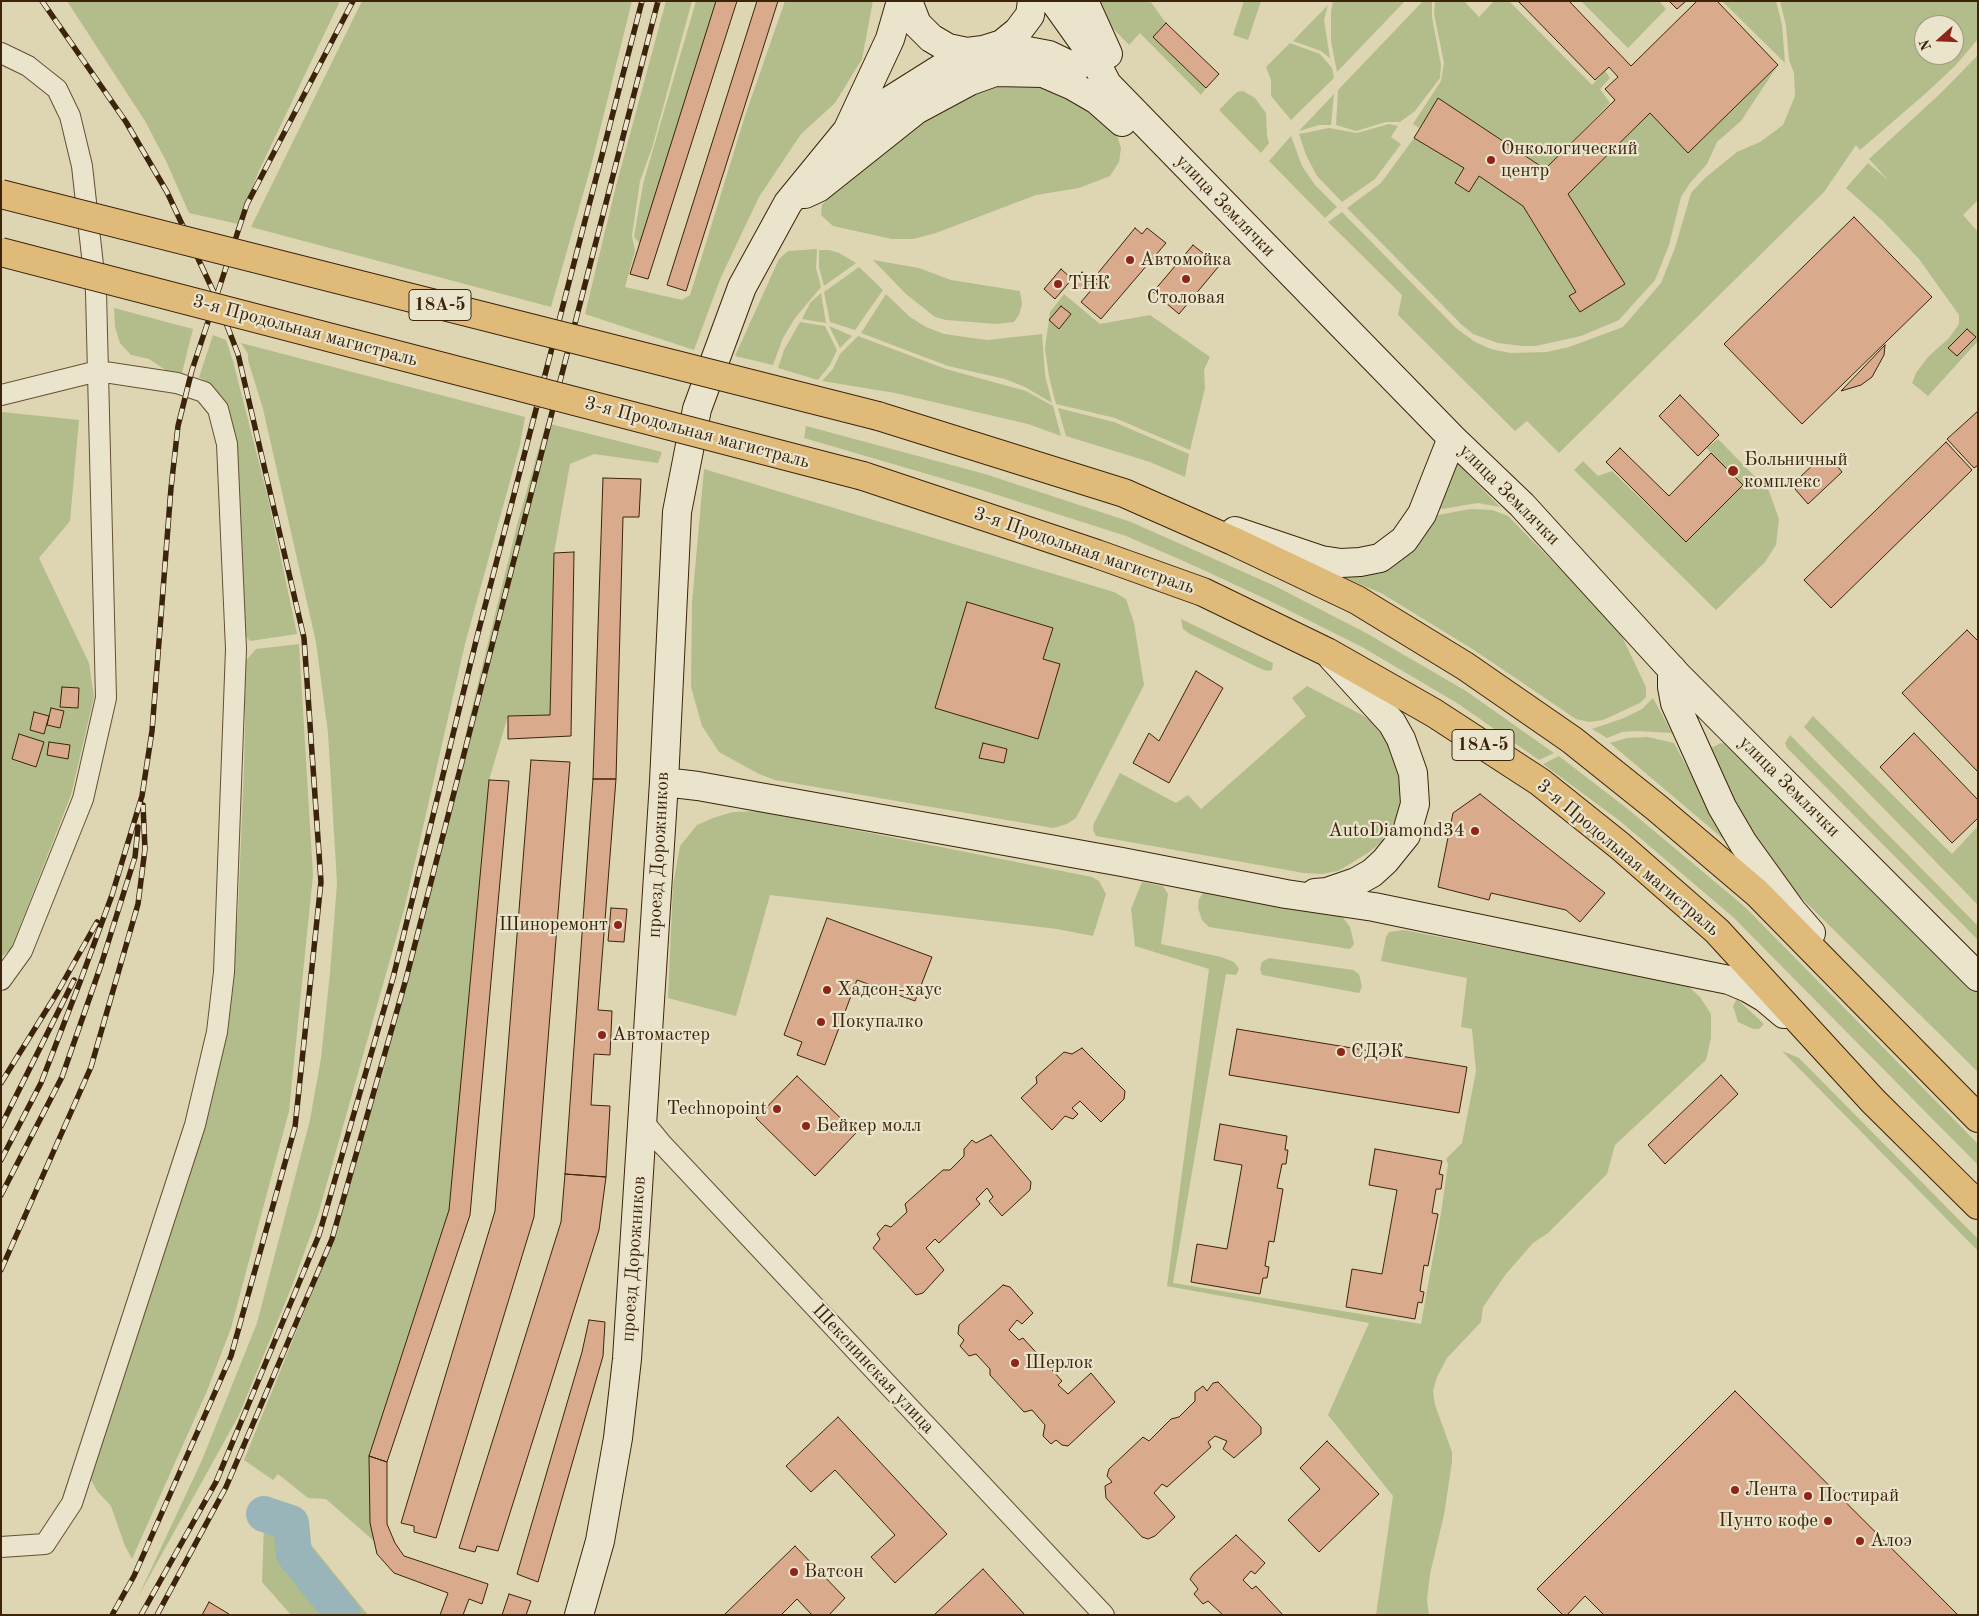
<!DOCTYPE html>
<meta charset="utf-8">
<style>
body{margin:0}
#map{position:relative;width:1979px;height:1616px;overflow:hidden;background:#ded5b2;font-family:"Old Standard TT",serif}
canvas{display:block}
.frame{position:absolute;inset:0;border:2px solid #3c240a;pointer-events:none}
.north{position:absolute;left:1914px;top:15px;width:50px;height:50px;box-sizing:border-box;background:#eae4cd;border:1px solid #a4977f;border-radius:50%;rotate:250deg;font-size:14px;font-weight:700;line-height:20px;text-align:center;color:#3c240a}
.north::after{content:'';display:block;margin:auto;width:18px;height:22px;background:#8f2418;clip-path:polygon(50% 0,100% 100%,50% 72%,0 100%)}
</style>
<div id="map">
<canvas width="1979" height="1616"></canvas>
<div class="frame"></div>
<div class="north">N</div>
</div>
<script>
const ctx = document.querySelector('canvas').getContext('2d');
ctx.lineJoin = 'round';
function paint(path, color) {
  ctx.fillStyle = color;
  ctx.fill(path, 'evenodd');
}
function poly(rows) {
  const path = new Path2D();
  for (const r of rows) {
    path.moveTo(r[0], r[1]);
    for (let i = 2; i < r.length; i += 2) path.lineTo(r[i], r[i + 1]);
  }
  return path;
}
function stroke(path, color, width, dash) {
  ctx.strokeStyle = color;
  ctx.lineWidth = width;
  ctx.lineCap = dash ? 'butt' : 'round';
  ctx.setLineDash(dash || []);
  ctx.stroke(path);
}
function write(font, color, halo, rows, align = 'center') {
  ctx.font = font + ' "Old Standard TT",serif';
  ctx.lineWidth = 4.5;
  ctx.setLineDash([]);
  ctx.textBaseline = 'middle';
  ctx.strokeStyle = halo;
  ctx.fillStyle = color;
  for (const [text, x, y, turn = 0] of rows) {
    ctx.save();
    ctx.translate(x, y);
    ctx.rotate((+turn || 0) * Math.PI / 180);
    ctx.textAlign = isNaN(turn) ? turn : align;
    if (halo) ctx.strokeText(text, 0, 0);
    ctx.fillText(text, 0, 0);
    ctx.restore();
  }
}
const green = poly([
 [67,1,340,1,258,173,238,224,189,213,166,161,145,121],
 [362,1,632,1,591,166,551,307,251,227],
 [666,1,692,1,652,148,640,181,632,236,635,251,625,287,682,300,690,295,744,119,785,1,873,1,862,59,835,103,801,134,759,197,721,277,694,350,585,314,616,186],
 [696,1,716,1,640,244,634,237,643,184],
 [1097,1,1150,1,1166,23,1153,37,1206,88,1201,95,1140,33,1129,45,1108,23],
 [1244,1,1261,1,1248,40,1233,35],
 [1333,1,1405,1,1337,72,1331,41,1331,12],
 [1423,1,1432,1,1432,17,1441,65,1440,78,1415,111,1400,122,1386,122,1356,131,1336,125,1338,90],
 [1435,1,1464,1,1479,17,1494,1,1509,1,1592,85,1605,71,1610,78,1600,89,1610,103,1545,169,1438,99,1419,128,1413,124,1441,81,1444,63,1434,14],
 [1581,1,1659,1,1666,9,1628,48],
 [1722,1,1776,1,1782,25,1785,63],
 [1780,1,1978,1,1978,39,1955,66,1925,94,1860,150,1856,145,1824,192,1559,453,1527,421,1515,431,1398,315,1402,295,1328,222,1342,212,1456,328,1475,342,1491,349,1510,353,1547,352,1569,347,1623,327,1661,283,1675,248,1691,193,1705,178,1737,152,1760,142,1783,125,1795,96,1794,73,1789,60,1786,26],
 [1924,25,1954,25,1954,55,1924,55],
 [1328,5,1324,20,1330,58,1321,51,1293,41],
 [1290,43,1320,54,1332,68,1334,78,1291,120,1271,96,1271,80,1266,67],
 [1978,55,1978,200,1963,215,1978,232,1978,341,1928,396,1912,383,1916,373,1928,357,1949,338,1959,324,1959,315,1919,259,1883,221,1846,188,1868,163,1888,180,1869,159,1941,93],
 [1778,65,1741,121,1717,142,1707,164,1690,183,1681,197,1669,245,1655,280,1619,320,1581,336,1536,346,1522,346,1498,343,1473,334,1461,324,1347,208,1381,183,1414,138,1464,168,1455,183,1469,192,1479,176,1523,206,1576,292,1570,296,1580,312,1568,194,1650,113,1689,152],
 [1003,79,1047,82,1103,119,1117,135,1121,148,1119,162,1110,176,1079,188,1036,195,936,233,913,239,892,239,833,226,821,215,822,205,839,187,955,97],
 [1243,91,1255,98,1266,113,1267,136,1269,143,1261,153,1219,110,1237,92],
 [1334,94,1331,125,1319,125,1299,131],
 [1389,124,1398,126,1391,137,1401,144,1375,179,1342,202,1317,176,1306,155,1299,134,1329,128,1357,133],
 [1291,136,1302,166,1315,185,1337,207,1325,218,1269,161],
 [817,249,816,268,821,287,795,318,783,338,773,365,735,356,779,259,788,251],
 [819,250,829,250,839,253,856,263,824,286,819,267],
 [873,260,919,268,951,280,1020,291,1022,304,1019,315,1014,322,996,324,946,320,935,317,906,294],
 [859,267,883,290,855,330,830,322,824,292],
 [821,293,826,323,802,319,810,303],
 [886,294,910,317,926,327,944,334,987,340,1042,334,1045,375,1052,403,1025,387,1005,379,948,366,861,333],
 [1064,294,1100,324,1150,315,1210,357,1204,370,1205,388,1190,450,1115,418,1056,404,1049,377,1045,348,1050,312],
 [114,308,193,329,182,373,167,371,149,359,131,355,120,343,115,327],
 [800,322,825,326,837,350,830,365,818,380,778,368,784,350],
 [829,326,852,336,840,348],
 [213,335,226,340,233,361,268,498,297,634,250,641,244,634,223,402,213,386,199,377],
 [858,336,946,369,1026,391,1053,406,1061,436,1028,424,895,393,822,381,833,369,840,354],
 [241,343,525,417,520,445,465,644,404,910,318,1215,292,1286,239,1415,138,1597,202,1460,257,1323,310,1120,321,1058,330,973,337,883,328,733,316,642,263,409,248,360,248,354],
 [1058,408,1114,422,1189,454,1185,477,1150,462,1066,436],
 [2,412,79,420,70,521,39,558,89,663,94,697,71,795,11,949,1,957],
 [546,423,662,452,658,463,594,454,570,464,554,553,550,715,508,716,489,780,449,1210,369,1456,369,1495,375,1542,326,1499,308,1498,278,1474,273,1480,244,1460,327,1256,383,1072,447,825,468,724,517,525],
 [806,426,985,474,1131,522,1275,586,1368,634,1466,691,1554,753,1539,760,1457,703,1362,647,1270,601,1197,567,1126,536,982,490,804,438],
 [1718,439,1769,491,1779,519,1776,545,1765,562,1716,610,1574,470,1583,461,1598,476,1612,471,1686,542,1743,485,1706,448],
 [1450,456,1500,507,1478,503,1436,510],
 [704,469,1114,592,1126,599,1134,623,1144,685,1076,818,1067,824,1053,828,775,780,759,774,719,752,702,726,691,687,692,603],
 [1470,509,1492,510,1508,516,1618,628,1646,687,1646,697,1640,703,1603,720,1589,722,1576,719,1474,650,1381,593,1343,577,1363,574,1433,516],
 [1181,619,1273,663,1272,670,1267,671,1259,668,1190,634,1183,629],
 [299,644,313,875,289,1111,231,1328,207,1391,132,1559,125,1546,111,1506,97,1491,90,1478,231,981,238,911,244,768,245,719,242,665,256,649],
 [1307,686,1364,716,1380,728,1391,745,1404,788,1399,816,1380,843,1368,853,1338,871,1322,874,1304,873,1096,836,1093,830,1094,823,1120,773,1176,803,1188,795,1201,809,1306,716,1292,698],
 [1653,698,1672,733,1636,731,1622,732,1607,738,1592,729,1624,718,1642,709],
 [1813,716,1952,854,1978,826,1978,905,1804,727],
 [1790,735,1978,926,1978,940,1787,748,1785,743],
 [1648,737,1674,743,1727,842,1610,743,1627,738],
 [1721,743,1727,744,1734,750,1978,993,1978,1072,1764,861,1752,844,1711,748],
 [1559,756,1629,810,1745,907,1978,1144,1978,1165,1733,917,1620,821,1543,764],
 [759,811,1092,877,1099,881,1106,894,1093,936,1057,929,770,895,736,1016,668,998,673,885,680,846,697,825,713,818,733,812],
 [1142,882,1163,886,1168,894,1161,944,1221,957,1234,962,1239,969,1236,975,1226,974,1173,1283,1421,1324,1441,1213,1448,1164,1446,1159,1462,1143,1476,1071,1472,1029,1461,1027,1467,978,1381,961,1386,937,1389,932,1404,930,1687,985,1700,997,1711,1014,1711,1038,1706,1060,1615,1145,1607,1174,1548,1233,1533,1243,1506,1274,1483,1307,1481,1322,1447,1358,1437,1377,1433,1391,1435,1405,1452,1452,1452,1462,1444,1515,1430,1574,1427,1600,1429,1615,1376,1615,1393,1496,1328,1415,1369,1323,1167,1286,1209,969,1135,946,1131,909],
 [1209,891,1341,915,1350,927,1354,944,1350,949,1209,927,1202,920,1198,908,1199,899,1203,893],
 [1269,958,1353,970,1359,974,1362,987,1359,993,1262,975,1260,969,1262,962],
 [1737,999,1764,1024,1759,1029,1753,1029,1738,1022,1733,1006],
 [1782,1051,1799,1058,1978,1239,1978,1251],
 [264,1524,304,1536,368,1615,291,1615,262,1582]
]);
const river = poly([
 [264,1514,291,1523,294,1554,343,1615]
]);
const building = poly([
 [716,1,737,1,648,279,630,274,716,1],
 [757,1,778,1,686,291,667,285,757,1],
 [1518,1,1569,1,1631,66,1697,1,1717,1,1778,65,1688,153,1650,113,1568,194,1625,284,1580,312,1569,296,1576,292,1523,206,1479,176,1469,192,1455,183,1464,168,1414,138,1438,98,1545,169,1615,100,1605,89,1618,77,1609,67,1595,80,1518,1],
 [1669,1,1686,1,1677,9,1669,1],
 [1166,23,1219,74,1206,88,1153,37,1166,23],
 [1854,217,1932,297,1802,424,1724,344,1854,217],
 [1135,228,1142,234,1147,228,1166,243,1101,319,1081,302,1099,281,1094,278,1135,228],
 [1193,245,1219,266,1179,314,1153,292,1193,245],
 [1061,269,1072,279,1055,299,1044,289,1061,269],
 [1082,272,1092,280,1084,291,1073,283,1082,272],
 [1061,306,1071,314,1059,329,1049,320,1061,306],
 [1967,329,1976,337,1957,356,1948,348,1967,329],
 [1885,345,1884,355,1872,377,1861,385,1841,391,1885,345],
 [1680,395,1719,435,1698,456,1659,416,1680,395],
 [1978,411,1978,465,1974,468,1947,439,1978,411],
 [1946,442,1972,470,1831,608,1804,580,1946,442],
 [1620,448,1669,496,1711,453,1743,485,1686,542,1606,462,1620,448],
 [1830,457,1842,472,1808,504,1795,489,1797,480,1820,458,1830,457],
 [603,478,641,479,639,517,623,517,616,779,593,779,603,478],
 [574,552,571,736,508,739,508,716,550,715,554,553,574,552],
 [967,602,1053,628,1043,659,1060,664,1038,739,935,708,967,602],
 [1967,630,1978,641,1978,772,1902,693,1967,630],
 [1196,671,1223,688,1169,783,1133,763,1149,733,1159,741,1196,671],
 [62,687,79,688,78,708,60,707,62,687],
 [51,708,64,711,60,728,47,725,51,708],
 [34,712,49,716,44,734,30,730,34,712],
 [1914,733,1978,800,1978,818,1952,843,1880,767,1914,733],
 [19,734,44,742,36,767,12,759,19,734],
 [49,742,70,745,68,759,47,755,49,742],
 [983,743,1007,749,1004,763,979,758,983,743],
 [531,760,570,762,534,1217,436,1538,414,1532,414,1526,401,1523,495,1211,531,760],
 [593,779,616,779,598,1010,612,1011,610,1055,594,1054,591,1105,610,1106,606,1177,565,1174,593,779],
 [489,780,509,781,470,1215,387,1462,369,1456,449,1210,489,780],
 [1480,794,1605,893,1580,922,1566,910,1491,893,1489,900,1438,887,1453,813,1480,794],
 [611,908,627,909,624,942,608,941,611,908],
 [827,918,932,957,915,1001,857,980,825,1065,797,1055,802,1042,784,1035,827,918],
 [1237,1029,1467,1067,1459,1113,1229,1075,1237,1029],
 [1082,1048,1125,1091,1124,1099,1101,1122,1080,1101,1072,1108,1078,1114,1073,1119,1065,1116,1052,1130,1021,1098,1037,1083,1036,1077,1064,1052,1072,1054,1082,1048],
 [1721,1075,1738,1094,1665,1164,1648,1145,1721,1075],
 [797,1076,856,1133,815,1176,756,1118,797,1076],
 [1220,1124,1287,1136,1285,1150,1288,1150,1286,1164,1282,1164,1277,1188,1283,1189,1274,1242,1269,1241,1265,1266,1269,1267,1267,1278,1263,1278,1260,1294,1191,1282,1197,1244,1227,1249,1242,1165,1214,1160,1220,1124],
 [991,1135,1031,1182,1030,1190,1002,1216,989,1201,993,1197,987,1188,976,1199,980,1204,939,1243,935,1239,926,1248,944,1270,923,1293,916,1295,873,1248,880,1239,877,1234,885,1225,891,1227,907,1212,905,1204,943,1170,950,1170,964,1156,964,1149,972,1140,976,1143,991,1135],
 [1375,1149,1442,1161,1439,1174,1443,1175,1441,1189,1436,1189,1432,1213,1438,1214,1428,1266,1424,1265,1420,1291,1424,1292,1422,1303,1418,1302,1415,1319,1346,1307,1352,1269,1382,1274,1397,1190,1369,1185,1375,1149],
 [565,1174,606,1177,599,1230,498,1551,477,1546,475,1552,459,1548,561,1222,565,1174],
 [1003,1285,1010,1287,1033,1313,1022,1324,1017,1320,1009,1330,1019,1340,1023,1338,1062,1381,1058,1385,1068,1394,1091,1373,1115,1402,1068,1446,1062,1445,1056,1440,1051,1444,1043,1436,1045,1425,1032,1410,1024,1412,990,1375,990,1369,976,1354,969,1356,960,1346,964,1340,958,1334,959,1325,1003,1285],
 [589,1320,605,1322,603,1356,538,1582,517,1574,582,1352,589,1320],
 [1218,1382,1261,1427,1261,1434,1234,1458,1223,1449,1227,1441,1215,1436,1208,1442,1211,1447,1167,1487,1162,1484,1154,1493,1175,1517,1155,1536,1148,1539,1142,1537,1106,1498,1105,1486,1112,1482,1107,1476,1109,1469,1143,1437,1149,1441,1171,1419,1179,1417,1195,1401,1195,1392,1203,1386,1207,1391,1213,1383,1218,1382],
 [1735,1391,1958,1615,1604,1615,1585,1596,1567,1615,1563,1615,1537,1589,1735,1391],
 [838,1417,947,1534,895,1583,871,1557,895,1535,835,1470,811,1492,786,1466,838,1417],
 [1327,1441,1379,1494,1319,1552,1288,1520,1320,1489,1300,1468,1327,1441],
 [369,1456,387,1462,387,1524,395,1543,404,1556,488,1584,482,1604,469,1599,463,1615,440,1615,448,1593,394,1573,377,1554,370,1523,369,1456],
 [1236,1535,1265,1563,1255,1574,1251,1571,1243,1580,1252,1589,1256,1586,1283,1615,1223,1615,1208,1601,1203,1604,1194,1594,1198,1589,1190,1579,1194,1573,1236,1535],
 [795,1546,845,1598,829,1615,812,1615,797,1599,781,1615,724,1615,795,1546],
 [983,1569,1025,1615,934,1615,983,1569],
 [509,1594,531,1601,526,1615,502,1615,509,1594],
 [209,1602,229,1614,228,1615,202,1615,209,1602]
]);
const street = poly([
 [1,53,28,66,57,89,70,116,82,166,96,292,106,698,83,799,22,951,1,980],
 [1,395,98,371,177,383,204,392,218,409,227,444,236,649,224,972,217,1032,195,1125,72,1503,45,1544,1,1547],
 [643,1121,662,1144,1104,1615]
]);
const secondary = poly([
 [908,1,917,24,931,38,948,48,967,52,983,50,1002,44,1018,31,1030,15,1032,1],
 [1054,1,1091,53,1107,84,1452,438,1522,505,1678,676,1978,977],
 [1084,1,1108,54],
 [987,50,1017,49,1049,55,1076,68],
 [848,129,890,39,901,1],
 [805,194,818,188,916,110,970,81,995,72,1043,73,1073,86,1097,100,1122,122],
 [1235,531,1321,560,1341,563,1360,562,1380,558,1404,540,1422,514,1452,438],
 [1672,669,1672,687,1675,703,1722,807,1743,843,1792,911,1811,933],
 [664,782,698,786,1122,862,1286,894,1374,907,1704,975,1729,980,1748,988,1765,998,1784,1014],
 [1315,893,1327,892,1356,882,1372,873,1385,861,1406,835,1415,804,1413,773,1401,739,1392,723,1332,657],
 [579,1615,600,1541,618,1438,627,1359,664,782,677,512,697,409,742,287,788,203,846,132,889,101,967,52]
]);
const highway = poly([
 [878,416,1124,493,1233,541,1357,600,1465,666,1572,740,1657,808,1757,893,1978,1118],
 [863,476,1097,554,1203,592,1327,652,1434,713,1540,782,1620,846,1717,931,1873,1101,1978,1205]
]);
const rail = poly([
 [42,1,126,122,167,192,216,297,238,354,304,638,321,882,295,1127,231,1356,134,1576,112,1615],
 [1,1083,57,993,97,922],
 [1,1126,74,980],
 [1,1160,41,1083,80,982,112,895,142,796,152,731,171,488,178,426,192,370,247,204,353,1],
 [1,1195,62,1077,101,965,135,857,138,827],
 [1,1270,91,1067,138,904,145,849,143,805],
 [141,1615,216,1482,319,1235,393,978,477,637,642,1],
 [157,1615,226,1487,332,1239,406,979,658,1]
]);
const highwayBridge = poly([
 [1,194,878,416],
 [1,252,863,476]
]);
const markers = [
 [1491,160,5,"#8f2418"],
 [1130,260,5,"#8f2418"],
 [1186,279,5,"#8f2418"],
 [1058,284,5,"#8f2418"],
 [1733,471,6,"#8f2418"],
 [1475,831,5,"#8f2418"],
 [618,925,5,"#8f2418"],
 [827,990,5,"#8f2418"],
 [821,1022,5,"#8f2418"],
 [602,1035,5,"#8f2418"],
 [1341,1052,5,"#8f2418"],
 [777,1109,5,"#8f2418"],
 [806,1126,5,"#8f2418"],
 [1015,1363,5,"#8f2418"],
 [1735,1490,5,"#8f2418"],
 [1808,1496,5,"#8f2418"],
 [1828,1521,5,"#8f2418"],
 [1860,1541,5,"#8f2418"],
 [794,1572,5,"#8f2418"]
];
const shields = [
 [440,305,62],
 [1483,745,62]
];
const shieldNames = [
 ["18А-5",440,305],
 ["18А-5",1483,745]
];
const poiNames = [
 ["Онкологический",1501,149],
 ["центр",1501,171],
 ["Автомойка",1140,260],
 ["ТНК",1068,284],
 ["Столовая",1186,298,"center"],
 ["Больничный",1744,460],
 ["комплекс",1744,482],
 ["AutoDiamond34",1465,831,"right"],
 ["Шиноремонт",608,925,"right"],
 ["Хадсон-хаус",837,990],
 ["Покупалко",831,1022],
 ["Автомастер",612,1035],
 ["СДЭК",1351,1052],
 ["Technopoint",767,1109,"right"],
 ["Бейкер молл",816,1126],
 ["Шерлок",1025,1363],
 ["Лента",1745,1490],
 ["Постирай",1818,1496],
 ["Пунто кофе",1818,1521,"right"],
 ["Алоэ",1870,1541],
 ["Ватсон",804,1572]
];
const streetNames = [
 ["улица Землячки",1225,206,46],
 ["3-я Продольная магистраль",305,331,15],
 ["3-я Продольная магистраль",697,433,15],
 ["улица Землячки",1509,495,45],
 ["3-я Продольная магистраль",1084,551,19],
 ["улица Землячки",1789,787,45],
 ["проезд Дорожников",659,855,-87],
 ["3-я Продольная магистраль",1628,858,40],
 ["проезд Дорожников",634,1259,-86],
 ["Шекснинская улица",873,1369,47]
];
paint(green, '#b3bd8b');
stroke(river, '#9ab5b9', 36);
paint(building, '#d9aa8c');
stroke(building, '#3c240a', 1);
stroke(street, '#645034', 22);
stroke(secondary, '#3c240a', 30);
stroke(highway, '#3c240a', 30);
stroke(street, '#eae4cd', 20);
stroke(secondary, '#eae4cd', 28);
stroke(highway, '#dfba79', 28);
stroke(rail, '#3c240a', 5.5);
stroke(rail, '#eae4cd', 4, [11]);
stroke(highwayBridge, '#3c240a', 30, []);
stroke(highwayBridge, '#dfba79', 28);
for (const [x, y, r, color] of markers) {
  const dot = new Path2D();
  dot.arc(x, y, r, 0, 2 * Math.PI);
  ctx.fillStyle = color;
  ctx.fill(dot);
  stroke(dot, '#eae4cd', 2);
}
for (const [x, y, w] of shields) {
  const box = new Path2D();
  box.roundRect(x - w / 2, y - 15.5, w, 31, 4);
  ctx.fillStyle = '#eae4cd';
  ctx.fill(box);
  stroke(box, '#3c240a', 1);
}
write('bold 18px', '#3c240a', null, shieldNames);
write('19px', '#3c240a', '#eae4cd', poiNames, 'left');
write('19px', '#3c240a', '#eae4cd', streetNames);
</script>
